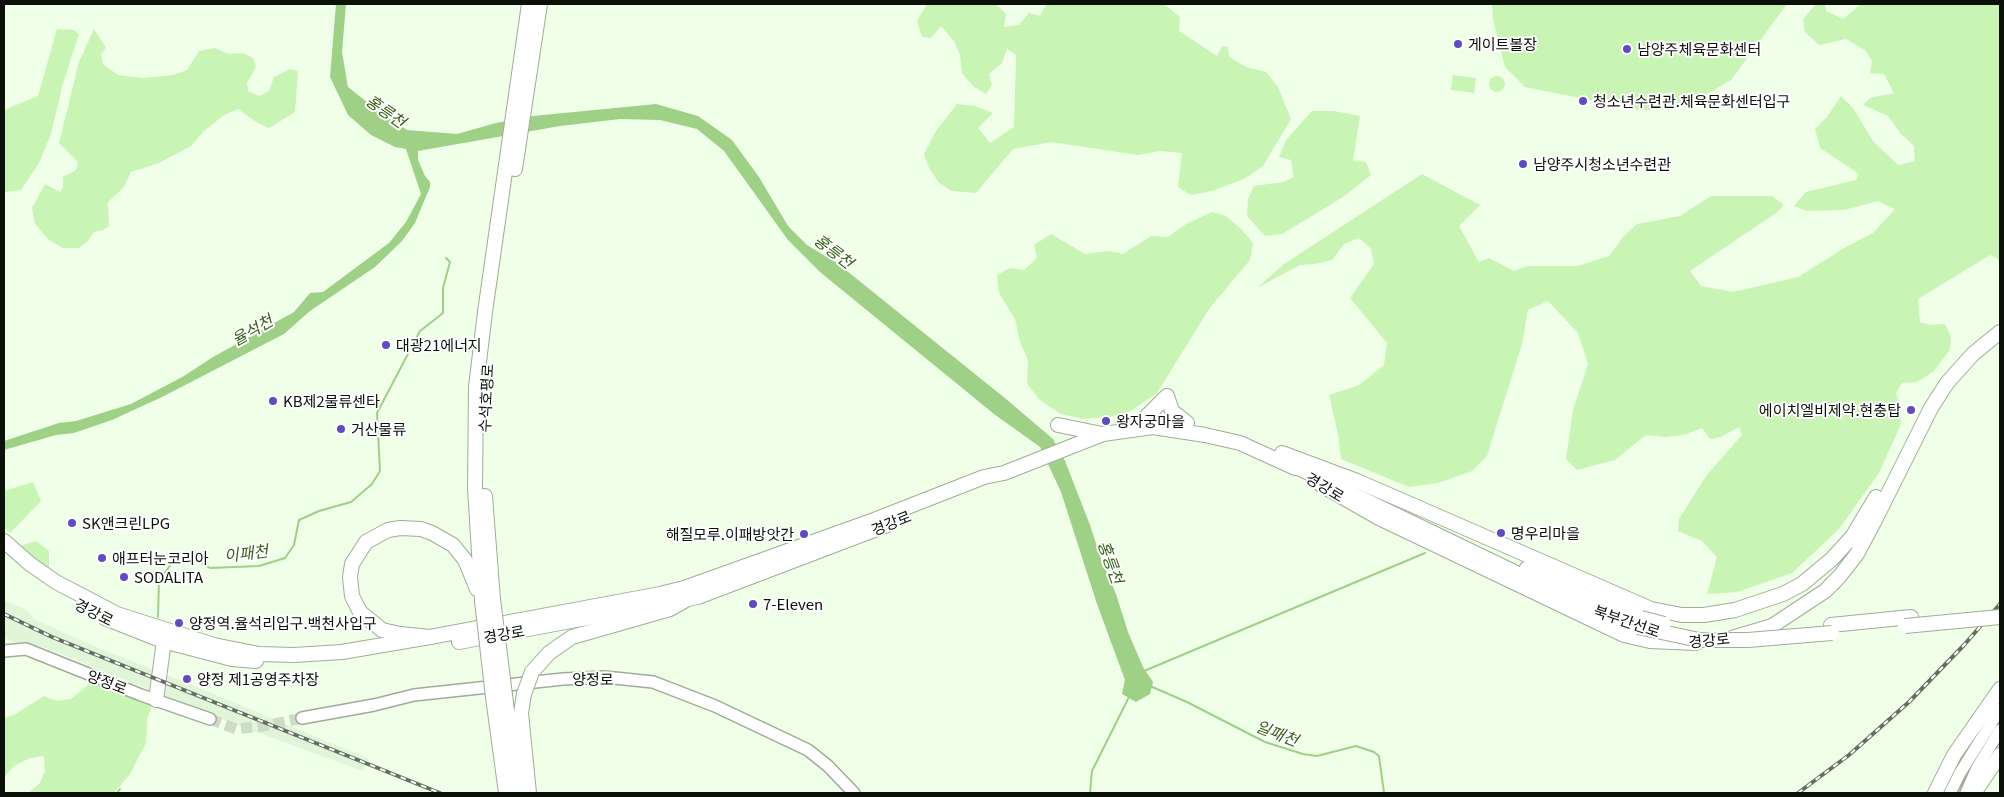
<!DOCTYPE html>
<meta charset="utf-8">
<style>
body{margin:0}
#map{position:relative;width:2004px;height:797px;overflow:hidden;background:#efffe8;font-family:Georgia,serif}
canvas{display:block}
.frame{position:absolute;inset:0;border:5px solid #0b1009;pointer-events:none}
</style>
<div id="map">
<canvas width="2004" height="797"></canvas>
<div class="frame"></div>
</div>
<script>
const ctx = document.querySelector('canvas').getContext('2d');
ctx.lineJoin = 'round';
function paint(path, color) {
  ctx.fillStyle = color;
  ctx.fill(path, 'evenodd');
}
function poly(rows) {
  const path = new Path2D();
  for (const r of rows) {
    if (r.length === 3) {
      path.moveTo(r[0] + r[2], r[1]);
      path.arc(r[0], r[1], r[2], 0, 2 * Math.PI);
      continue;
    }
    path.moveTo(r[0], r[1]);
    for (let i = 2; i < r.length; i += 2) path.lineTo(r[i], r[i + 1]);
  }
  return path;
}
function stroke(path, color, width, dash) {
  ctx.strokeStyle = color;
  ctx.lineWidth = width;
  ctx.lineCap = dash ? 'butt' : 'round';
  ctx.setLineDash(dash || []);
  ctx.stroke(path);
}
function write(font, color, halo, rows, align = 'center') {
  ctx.font = font + ' Georgia,"Noto Sans KR",serif';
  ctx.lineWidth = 4;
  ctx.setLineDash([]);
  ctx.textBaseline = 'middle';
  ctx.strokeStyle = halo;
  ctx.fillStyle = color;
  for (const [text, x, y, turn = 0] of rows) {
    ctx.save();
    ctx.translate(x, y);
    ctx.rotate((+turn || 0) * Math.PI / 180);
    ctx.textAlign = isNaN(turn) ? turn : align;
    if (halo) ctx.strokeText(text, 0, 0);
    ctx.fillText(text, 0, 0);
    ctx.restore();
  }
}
const built = poly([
 [4,600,27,610,34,619,89,644,202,689,369,759,363,771,229,722,47,648,19,642,18,644,4,638]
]);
const green = poly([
 [927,4,996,4,1006,14,1004,27,1019,25,1029,13,1040,16,1046,4,1164,4,1180,17,1179,31,1217,56,1222,46,1228,47,1229,57,1246,67,1266,72,1278,87,1291,119,1263,166,1246,178,1212,191,1191,195,1178,187,1182,153,1160,151,1138,155,1051,142,1013,149,976,193,952,191,939,183,929,168,924,154,936,131,957,104,975,106,993,113,978,128,990,143,1014,127,1016,55,1007,49,1002,63,989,74,992,85,986,94,973,86,962,73,960,55,954,41,941,26,931,38,922,37,917,21],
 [1492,4,1787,4,1731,80,1709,93,1670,110,1639,110,1525,87,1505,67,1493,19],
 [1816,4,1825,4,1826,11,1843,19,1861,4,2000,4,2000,264,1998,259,1990,255,1918,299,1920,322,1930,325,1945,324,1951,337,1950,350,1933,372,1917,382,1902,383,1896,393,1901,408,1901,424,1879,473,1839,529,1792,573,1737,592,1707,594,1717,557,1702,541,1678,531,1679,519,1706,476,1742,435,1739,427,1721,437,1710,439,1702,428,1684,435,1665,437,1646,435,1615,460,1577,470,1566,459,1573,410,1588,364,1578,333,1548,301,1528,310,1522,344,1487,456,1472,471,1438,483,1409,487,1341,459,1338,434,1329,395,1359,385,1384,365,1387,343,1350,298,1374,264,1371,249,1359,238,1344,244,1332,260,1315,264,1300,265,1257,288,1284,264,1422,174,1480,205,1459,226,1479,262,1489,258,1514,271,1527,266,1578,266,1609,256,1624,236,1637,224,1680,216,1711,196,1772,196,1784,205,1776,213,1690,271,1701,286,1733,292,1798,277,1846,247,1873,233,1895,209,1878,201,1844,210,1807,211,1794,206,1806,192,1856,180,1859,174,1820,148,1815,129,1827,117,1841,96,1853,108,1873,141,1898,165,1915,161,1914,146,1901,134,1888,116,1863,105,1870,98,1894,93,1884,74,1870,73,1872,61,1866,51,1846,39,1819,45,1805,32,1803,19],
 [57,29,74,30,79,34,62,87,51,134,39,163,21,190,4,192,4,110,38,96],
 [94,29,106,48,101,54,103,64,118,75,143,78,173,75,187,70,199,51,215,48,228,54,243,53,253,58,256,67,247,83,248,91,259,96,269,91,274,77,290,69,298,71,295,112,269,128,256,122,238,109,224,115,203,132,191,146,159,163,131,172,124,187,108,202,109,226,103,230,94,232,87,242,79,248,63,248,49,240,35,224,32,208,45,184,60,192,63,187,63,177,76,170,78,162,59,143,79,62],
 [1453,75,1476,78,1474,93,1451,90],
 [1497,84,8],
 [1312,111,1334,111,1360,116,1353,161,1366,162,1371,175,1343,197,1282,234,1265,236,1247,216,1248,199,1254,186,1283,182,1294,177,1291,160,1279,157,1286,140],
 [1212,212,1226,216,1242,230,1253,243,1250,260,1209,309,1157,393,1131,411,1110,417,1082,419,1061,414,1040,400,1027,384,1028,360,1020,342,1015,319,999,293,997,275,1010,268,1024,270,1037,258,1034,245,1051,234,1085,254,1110,251,1123,254,1151,236,1168,237,1186,224],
 [33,482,41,501,10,533,4,527,4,491],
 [36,541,49,551,49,570,20,546],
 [85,678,143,699,152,705,147,720,146,743,130,774,114,793,29,793,40,783,45,771,44,756,30,758,14,766,4,777,4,718,14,715,44,696,57,701,71,699,88,685]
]);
const water = poly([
 [336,4,346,4,342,52,348,87,382,114,407,130,457,134,496,123,533,116,656,104,698,116,732,140,759,177,788,226,807,245,837,263,1006,399,1053,439,1065,461,1090,525,1101,559,1116,594,1128,632,1143,667,1153,682,1150,694,1136,702,1122,694,1125,680,1097,604,1061,492,1040,447,994,414,820,272,788,240,724,151,697,129,660,120,620,119,560,126,418,151,418,160,425,176,430,182,430,187,415,223,402,241,375,267,310,311,284,334,162,397,112,420,74,433,56,435,4,450,4,441,59,423,76,421,131,404,184,376,213,357,294,312,310,293,323,292,389,243,406,222,421,194,406,149,395,147,371,135,348,115,330,77]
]);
const stream = poly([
 [158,617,159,580,176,558,185,554,198,553,202,563,210,568,259,566,285,558,294,545,299,520,319,511,351,502,372,484,380,471,377,413,420,331,443,313,443,288,450,262,446,258],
 [1144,671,1425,553],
 [1150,686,1187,702,1265,742,1303,754,1317,756,1356,746,1374,752,1379,756,1384,793],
 [117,793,120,789],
 [1090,793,1092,771,1129,697]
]);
const secondaryTunnel = poly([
 [210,719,236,729,270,725,302,718]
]);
const secondary = poly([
 [4,651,26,649,141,695,210,719],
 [302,718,374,705,414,695,563,679,605,677,653,682,715,706,808,750,828,766,854,793],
 [1950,793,1960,773,2000,709],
 [1966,793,1977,768,2000,730]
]);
const primary = poly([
 [1058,425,1102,434],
 [1134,429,1167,396,1172,411,1187,423],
 [1282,453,1357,481,1651,609,1682,615,1704,615,1735,610,1783,594,1802,584,1832,559,1852,537,1876,497],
 [1321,485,1379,518,1624,635,1650,641,1696,643],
 [4,541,30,564,56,582,117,614,214,645,259,654,294,655,342,652,430,637,660,594,684,588,874,520,984,477,1004,473,1103,434,1153,427,1205,435,1240,443,1295,468],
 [105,618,163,641,232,659,256,661],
 [1732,638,1772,626,1825,591,1839,577,1857,554,1874,522,1931,408,1947,383,1973,354,2000,332],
 [459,642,698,597,890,524],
 [156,700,165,633]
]);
const trunk = poly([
 [515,169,540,4],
 [1286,462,1589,608,1638,627],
 [485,496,493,599],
 [1527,568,1584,595,1641,618],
 [482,601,475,488,476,387,485,312,529,4],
 [1831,625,1911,617],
 [430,637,400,634,382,630,360,612,352,596,350,577,352,564,366,542,388,530,400,528,421,529,432,533,453,545,465,560,477,589],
 [532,672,549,653,572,637,670,609,686,600],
 [524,694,521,713,529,793],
 [505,695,517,793],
 [493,697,506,793],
 [1935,793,1954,755,2000,689],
 [1974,793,2000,755]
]);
const rail = poly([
 [4,614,52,637,440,793],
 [1798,793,1849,755,1909,702,1964,645,2000,604]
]);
const trunkBridge = poly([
 [493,599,505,695],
 [482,601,493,697],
 [1641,618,1664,624],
 [1905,626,2000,617],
 [1638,627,1699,640,1748,640,1832,633],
 [524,694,532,672]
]);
const markers = [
 [1458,44,5,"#604bc4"],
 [1627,49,5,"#604bc4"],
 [1583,101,5,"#604bc4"],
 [1523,164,5,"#604bc4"],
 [386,345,5,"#604bc4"],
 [273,401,5,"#604bc4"],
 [1911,410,5,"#604bc4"],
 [1106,421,5,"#604bc4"],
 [341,429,5,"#604bc4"],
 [72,523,5,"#604bc4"],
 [1501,533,5,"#604bc4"],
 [804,534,5,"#604bc4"],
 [102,558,5,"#604bc4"],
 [124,577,5,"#604bc4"],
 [753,604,5,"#604bc4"],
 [179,623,5,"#604bc4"],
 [187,679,5,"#604bc4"]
];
const poiNames = [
 ["게이트볼장",1468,44],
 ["남양주체육문화센터",1637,49],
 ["청소년수련관.체육문화센터입구",1593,101],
 ["남양주시청소년수련관",1533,164],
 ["대광21에너지",396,345],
 ["KB제2물류센타",283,401],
 ["에이치엘비제약.현충탑",1901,410,"right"],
 ["왕자궁마을",1116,421],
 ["거산물류",351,429],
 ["SK앤크린LPG",82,523],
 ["명우리마을",1511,533],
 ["해질모루.이패방앗간",794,534,"right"],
 ["애프터눈코리아",112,558],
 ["SODALITA",134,577],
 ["7-Eleven",763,604],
 ["양정역.율석리입구.백천사입구",189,623],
 ["양정 제1공영주차장",197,679]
];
const streetNames = [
 ["수석호평로",486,398,-87],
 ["경강로",1325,487,31],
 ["경강로",891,523,-22],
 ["경강로",94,612,27],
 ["북부간선로",1627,621,19],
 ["경강로",504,634,-10],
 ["경강로",1709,640,-6],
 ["양정로",593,679],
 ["양정로",107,682,21]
];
const waterNames = [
 ["홍릉천",386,111,35],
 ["홍릉천",834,251,38],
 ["율석천",252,330,-30],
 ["이패천",246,553,-7],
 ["홍릉천",1111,562,70],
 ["일패천",1277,733,21]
];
paint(built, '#e1f5d8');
paint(green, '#c8f4b4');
paint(water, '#9ed186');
stroke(stream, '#9ed186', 2);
stroke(secondaryTunnel, '#cddbc7', 11, [11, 5.5]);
stroke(secondary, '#9fad98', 14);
stroke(primary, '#9fad98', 16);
stroke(trunk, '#9fad98', 16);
stroke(secondary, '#fff', 11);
stroke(primary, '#fff', 14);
stroke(trunk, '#fff', 14);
stroke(rail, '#656e61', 4);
stroke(rail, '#fff', 2, [5.5]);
stroke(trunkBridge, '#9fad98', 16, []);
stroke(trunkBridge, '#fff', 14);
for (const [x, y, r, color] of markers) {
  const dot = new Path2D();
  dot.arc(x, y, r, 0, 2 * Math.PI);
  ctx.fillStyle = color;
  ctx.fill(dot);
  stroke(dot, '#fff', 2);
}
write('15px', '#0b1009', '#fff', poiNames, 'left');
write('15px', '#0b1009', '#fff', streetNames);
write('italic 16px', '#336116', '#fff', waterNames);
</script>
